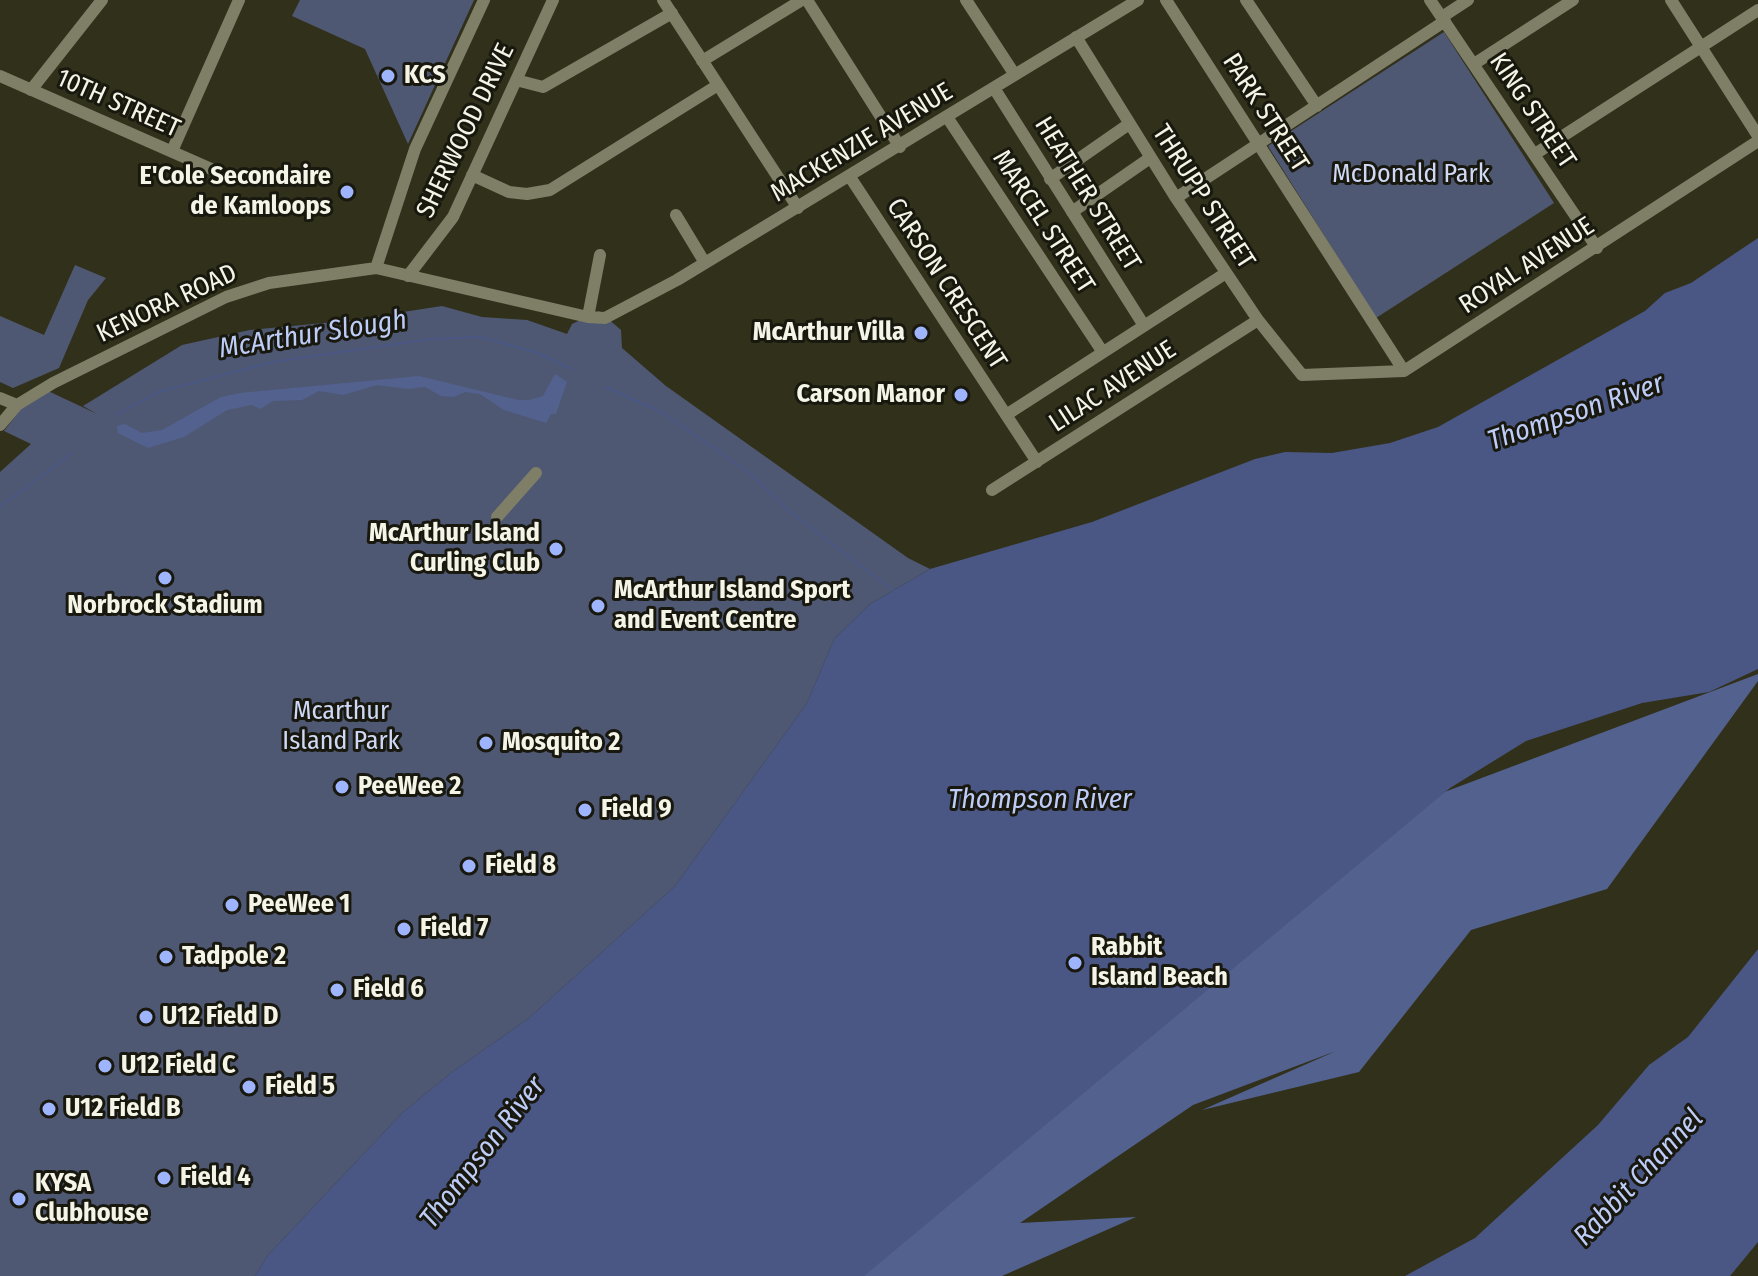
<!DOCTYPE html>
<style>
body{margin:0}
canvas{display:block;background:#31301b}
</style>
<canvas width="1758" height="1276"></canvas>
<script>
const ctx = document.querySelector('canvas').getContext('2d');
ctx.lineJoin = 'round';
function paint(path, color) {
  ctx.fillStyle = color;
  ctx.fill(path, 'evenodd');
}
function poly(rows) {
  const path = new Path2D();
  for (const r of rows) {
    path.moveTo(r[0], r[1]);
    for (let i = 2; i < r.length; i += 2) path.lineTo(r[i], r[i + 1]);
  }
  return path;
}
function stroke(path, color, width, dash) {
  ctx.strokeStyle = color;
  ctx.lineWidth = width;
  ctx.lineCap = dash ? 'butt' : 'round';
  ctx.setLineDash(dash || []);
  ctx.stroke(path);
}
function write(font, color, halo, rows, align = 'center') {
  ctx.font = font + ' "Fira Sans Condensed",sans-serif';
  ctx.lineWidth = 6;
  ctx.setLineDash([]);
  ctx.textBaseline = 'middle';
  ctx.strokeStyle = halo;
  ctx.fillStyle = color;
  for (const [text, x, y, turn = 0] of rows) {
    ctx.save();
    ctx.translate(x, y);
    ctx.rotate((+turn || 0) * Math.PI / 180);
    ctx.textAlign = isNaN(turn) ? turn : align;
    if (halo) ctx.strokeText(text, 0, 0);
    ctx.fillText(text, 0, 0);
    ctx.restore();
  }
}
const green = poly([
 [300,0,474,0,408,144,365,49,292,16],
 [1444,32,1554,203,1376,318,1268,146],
 [75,265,106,278,88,300,59,368,13,388,0,382,0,316,44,335],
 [442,306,482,317,527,320,567,334,572,324,599,311,621,330,622,348,666,386,908,558,930,569,870,604,834,639,807,703,675,886,529,1018,452,1072,402,1113,268,1255,255,1276,0,1276,0,472,31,444,4,431,27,401,46,390,97,414,83,406,182,345,250,330,345,321]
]);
const forest = poly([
 [555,374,567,382,556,414,551,414,546,423,504,410,480,394,465,392,454,397,441,396,425,387,408,389,377,385,343,395,319,391,302,400,273,401,260,409,252,405,227,410,184,437,148,448,118,433,117,426,125,424,142,433,162,430,221,397,240,393,419,376,518,400,529,400,543,396],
 [1758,674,1758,681,1607,889,1471,930,1359,1072,1202,1110,1336,1051,1193,1105,1020,1223,1136,1217,1002,1276,833,1276,1309,843]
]);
const water = poly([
 [1758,238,1758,669,1709,692,1642,703,1526,741,1450,788,864,1276,255,1276,268,1255,402,1113,452,1072,529,1018,675,886,807,703,834,639,870,604,930,569,1092,522,1255,459,1285,452,1332,453,1390,443,1438,427,1645,311,1665,293,1691,283],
 [1758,949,1758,1242,1730,1276,1405,1276,1475,1238,1598,1125,1649,1065,1688,1037]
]);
const stream = poly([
 [606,387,663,413,714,448,753,476,789,511,895,592],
 [117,415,158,392,273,362,430,339,480,337,535,352,572,369],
 [0,507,71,454]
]);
const minor = poly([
 [663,0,798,208],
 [807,0,900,147],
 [966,0,1015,75],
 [1166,0,1404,371],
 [1246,0,1317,106],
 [1430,0,1597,248],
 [1671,0,1758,136],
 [1442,17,1468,0],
 [1076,37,1176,198,1258,320,1302,375,1404,371,1758,141],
 [702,61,802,0],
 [1474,64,1573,0],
 [0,76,218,172],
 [516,80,543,87,672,13],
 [994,88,1143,324],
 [31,90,102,0],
 [947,117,1102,351],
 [172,151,239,0],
 [1535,154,1758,10],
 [472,175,509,192,527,194,550,190,718,85],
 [850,177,1037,462],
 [1050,179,1129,124],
 [1176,198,1445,21],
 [1072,212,1150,158],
 [676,215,705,263],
 [376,268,415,149,484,0],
 [408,276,453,217,553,0],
 [588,317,600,255],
 [0,398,17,405],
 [1006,415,1226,273],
 [0,425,17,405,53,383,226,297,269,283,376,268,588,317,605,318,677,280,1138,0],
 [992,490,1258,320],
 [497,517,536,473]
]);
const markers = [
 [388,76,8,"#9eb4fd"],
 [347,192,8,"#9eb4fd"],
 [921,333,8,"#9eb4fd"],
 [961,395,8,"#9eb4fd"],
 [556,549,8,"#9eb4fd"],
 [165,578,8,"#9eb4fd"],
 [598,606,8,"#9eb4fd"],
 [486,743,8,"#9eb4fd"],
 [342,787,8,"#9eb4fd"],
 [585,810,8,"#9eb4fd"],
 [469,866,8,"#9eb4fd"],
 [232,905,8,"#9eb4fd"],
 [404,929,8,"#9eb4fd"],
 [166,957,8,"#9eb4fd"],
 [1075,963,8,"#9eb4fd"],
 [337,990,8,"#9eb4fd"],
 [146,1017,8,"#9eb4fd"],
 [105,1066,8,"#9eb4fd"],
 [249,1087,8,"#9eb4fd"],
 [49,1109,8,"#9eb4fd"],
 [164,1178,8,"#9eb4fd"],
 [19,1199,8,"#9eb4fd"]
];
const poiNames = [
 ["KCS",404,76],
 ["E'Cole Secondaire",331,177,"right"],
 ["de Kamloops",331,207,"right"],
 ["McArthur Villa",905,333,"right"],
 ["Carson Manor",945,395,"right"],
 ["McArthur Island",540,534,"right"],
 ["Curling Club",540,564,"right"],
 ["McArthur Island Sport",614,591],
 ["and Event Centre",614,621],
 ["Norbrock Stadium",165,606,"center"],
 ["Mosquito 2",502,743],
 ["PeeWee 2",358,787],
 ["Field 9",601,810],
 ["Field 8",485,866],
 ["PeeWee 1",248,905],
 ["Field 7",420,929],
 ["Rabbit",1091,948],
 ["Island Beach",1091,978],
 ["Tadpole 2",182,957],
 ["Field 6",353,990],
 ["U12 Field D",162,1017],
 ["U12 Field C",121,1066],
 ["Field 5",265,1087],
 ["U12 Field B",65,1109],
 ["Field 4",180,1178],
 ["KYSA",35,1184],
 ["Clubhouse",35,1214]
];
const streetNames = [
 ["10TH STREET",118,104,24],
 ["KING STREET",1532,111,56],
 ["PARK STREET",1265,113,57],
 ["SHERWOOD DRIVE",466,131,-64],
 ["MACKENZIE AVENUE",862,143,-31],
 ["HEATHER STREET",1087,194,58],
 ["THRUPP STREET",1203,197,57],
 ["MARCEL STREET",1043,222,57],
 ["ROYAL AVENUE",1527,266,-33],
 ["CARSON CRESCENT",946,284,57],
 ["KENORA ROAD",167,304,-25],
 ["LILAC AVENUE",1113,387,-33]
];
const parkNames = [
 ["McDonald Park",1411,175],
 ["Mcarthur",341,712],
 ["Island Park",341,742]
];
const waterNames = [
 ["McArthur Slough",313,335,-9],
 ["Thompson River",1576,413,-19],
 ["Thompson River",1040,800],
 ["Thompson River",483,1153,-52],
 ["Rabbit Channel",1639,1178,-47]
];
paint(green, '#4f5873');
paint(forest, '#53618f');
paint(water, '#4a5784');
stroke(stream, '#4a5784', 2);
stroke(minor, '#7f7e67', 12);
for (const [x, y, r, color] of markers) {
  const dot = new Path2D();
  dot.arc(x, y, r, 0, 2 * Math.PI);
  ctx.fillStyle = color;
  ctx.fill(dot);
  stroke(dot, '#18180f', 3);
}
write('bold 26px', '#f4f4e7', '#18180f', poiNames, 'left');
write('26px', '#f4f4e7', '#18180f', streetNames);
write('26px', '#cfd9f6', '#18180f', parkNames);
write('italic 28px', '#beccf8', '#18180f', waterNames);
</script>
